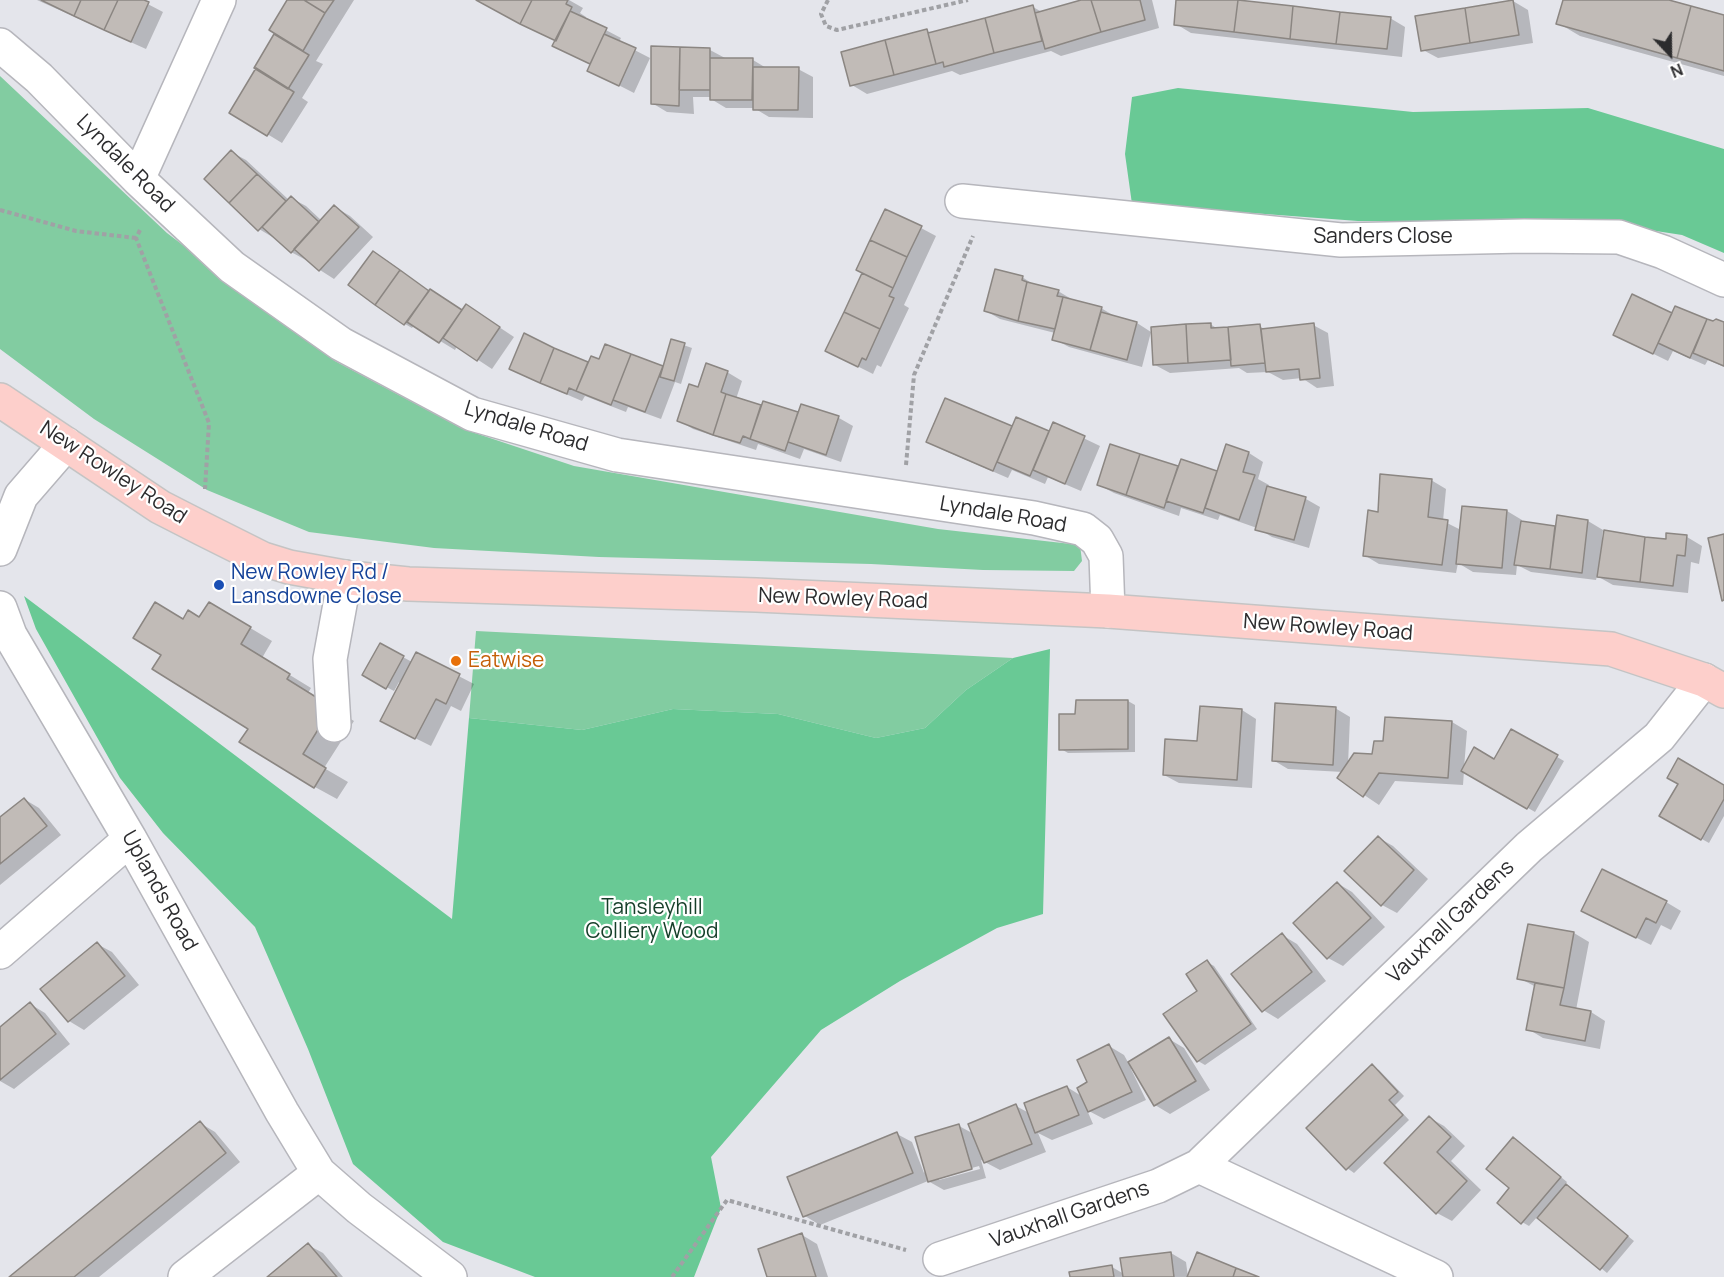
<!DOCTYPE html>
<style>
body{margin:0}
#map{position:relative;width:1724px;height:1277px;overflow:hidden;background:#e4e5eb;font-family:Manrope,sans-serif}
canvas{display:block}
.north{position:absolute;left:1640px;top:24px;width:60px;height:60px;-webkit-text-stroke:4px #fff;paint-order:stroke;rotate:158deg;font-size:16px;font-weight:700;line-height:24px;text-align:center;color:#2c2c2e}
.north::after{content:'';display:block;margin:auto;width:21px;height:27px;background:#2c2c2e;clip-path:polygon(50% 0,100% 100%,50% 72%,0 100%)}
</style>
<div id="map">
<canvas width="1724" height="1277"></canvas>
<div class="north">N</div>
</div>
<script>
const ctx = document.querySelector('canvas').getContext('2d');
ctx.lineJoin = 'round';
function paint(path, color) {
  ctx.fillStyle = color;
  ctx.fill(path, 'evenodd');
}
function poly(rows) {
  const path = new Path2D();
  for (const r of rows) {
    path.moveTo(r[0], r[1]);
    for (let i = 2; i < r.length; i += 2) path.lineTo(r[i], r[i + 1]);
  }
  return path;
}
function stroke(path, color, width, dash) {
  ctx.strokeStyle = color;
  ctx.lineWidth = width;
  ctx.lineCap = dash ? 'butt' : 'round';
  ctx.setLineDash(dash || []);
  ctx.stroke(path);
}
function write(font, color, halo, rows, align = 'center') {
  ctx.font = font + ' Manrope,sans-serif';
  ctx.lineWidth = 4.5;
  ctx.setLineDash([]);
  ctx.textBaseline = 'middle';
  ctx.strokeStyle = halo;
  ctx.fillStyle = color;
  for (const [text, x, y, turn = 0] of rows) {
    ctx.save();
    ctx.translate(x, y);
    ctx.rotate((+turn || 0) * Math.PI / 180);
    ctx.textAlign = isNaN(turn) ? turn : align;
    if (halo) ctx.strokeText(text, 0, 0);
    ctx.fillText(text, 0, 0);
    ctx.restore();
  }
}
const green = poly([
 [0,76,167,233,335,361,463,429,574,466,938,529,1080,545,1082,561,1074,571,983,570,871,564,599,557,434,548,309,532,207,490,94,419,0,349],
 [476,631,1013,658,966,690,925,728,876,738,778,714,673,709,582,730,469,718]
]);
const forest = poly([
 [1178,88,1413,112,1588,108,1724,149,1724,253,1682,235,1591,221,1358,221,1132,204,1125,154,1132,97],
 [24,596,452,919,469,718,582,730,673,709,778,714,876,738,925,728,966,690,1013,658,1050,649,1043,914,997,928,900,981,821,1030,711,1157,721,1208,694,1277,535,1277,443,1242,353,1164,308,1049,255,927,163,833,120,778,36,629]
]);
const shadow = poly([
 [37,0,140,0,163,12,146,49],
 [289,0,354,0,316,61,323,64,302,98,308,102,282,143,231,112,277,33],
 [478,0,569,0,583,8,580,13,586,17,585,19,621,38,619,42,650,58,634,93,589,70,591,65,554,46,557,41],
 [1088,0,1152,0,1159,28,1061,56,1051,51,960,75,952,71,867,94,852,85,927,31,932,33,1033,7,1042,12],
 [1178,0,1229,0,1390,18,1405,27,1402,57,1191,33,1176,24],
 [1564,0,1664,0,1724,17,1724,76,1580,36,1558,23],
 [1513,1,1528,10,1533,43,1438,58,1423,50],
 [710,50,725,58,753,60,768,69,798,69,813,77,813,118,769,117,754,108,726,108,711,99,711,97,693,97,694,114,667,112,652,103],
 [231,152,246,160,289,200,291,198,306,206,322,221,335,207,350,216,373,237,334,279,320,270,307,259,306,260,291,252,275,237,274,238,259,229],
 [921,228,936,236,904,305,909,308,881,367,877,365,873,374,827,351,864,273],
 [373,253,388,261,430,292,463,311,481,315,514,337,492,369,457,346,455,350,414,325,412,328,405,324,351,285],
 [1022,277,1036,286,1058,291,1073,300,1101,308,1116,317,1137,323,1151,332,1142,367,1069,347,1054,339,1055,333,1000,319,986,311],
 [1676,307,1713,323,1724,324,1724,367,1708,360,1705,365,1673,351,1668,361,1615,335,1673,315],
 [1210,324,1218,329,1259,326,1266,330,1313,325,1328,333,1334,386,1317,388,1302,378,1283,380,1268,372,1247,373,1239,368,1170,373,1155,365],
 [525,335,589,364,600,360,606,346,664,368,672,341,692,348,681,384,675,382,661,419,628,407,626,412,585,396,582,401,526,377,511,368],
 [727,372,742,381,736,399,762,407,764,402,799,414,802,406,839,418,853,426,841,462,804,449,800,459,758,444,756,450,693,429,678,420,699,389],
 [946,400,1013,428,1017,419,1050,433,1054,424,1100,446,1081,491,1048,477,1045,484,1012,470,1008,478,943,450,928,442],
 [1111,446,1179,468,1182,461,1218,473,1249,453,1263,462,1258,479,1269,485,1268,488,1306,499,1320,507,1309,548,1272,537,1257,528,1220,515,1218,520,1181,508,1179,516,1114,493,1099,485],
 [1431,480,1446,489,1443,521,1461,530,1463,507,1507,511,1522,520,1522,522,1556,528,1588,521,1603,530,1602,539,1667,541,1687,537,1702,546,1699,564,1691,562,1688,593,1613,585,1597,576,1596,580,1531,572,1517,565,1516,575,1473,572,1458,563,1456,573,1379,564,1364,555,1379,513],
 [232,617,272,641,262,658,311,688,308,693,354,721,324,768,348,782,337,799,315,787,250,728,184,621],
 [381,645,412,662,416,654,474,684,461,711,451,706,431,746,397,729,401,683,399,682,394,691,364,675],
 [1128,701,1135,705,1135,752,1068,753,1061,749,1077,716],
 [1335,708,1350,717,1348,765,1374,756,1384,743,1452,722,1467,731,1464,768,1495,761,1512,731,1564,761,1535,812,1464,771,1463,785,1395,781,1379,805,1339,778,1343,772,1288,769,1273,760],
 [1242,710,1256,719,1252,788,1179,783,1164,775,1198,743],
 [1724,786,1724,816,1709,843,1661,816],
 [24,799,39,808,61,835,0,885,0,819],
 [1379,838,1393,846,1428,879,1397,913,1382,905],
 [1337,883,1352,892,1385,927,1343,966,1328,958],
 [1666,902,1681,911,1671,930,1661,925,1651,945,1583,911],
 [1529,925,1574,933,1589,942,1576,1010,1591,1012,1605,1021,1600,1049,1543,1038,1528,1029,1536,987,1519,978],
 [1282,935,1297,944,1326,981,1278,1019,1263,1010],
 [97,944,112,952,139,985,84,1030,69,1021,42,989],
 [1207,962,1214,966,1257,1029,1205,1065,1198,1061],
 [30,1004,45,1013,70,1044,14,1089,0,1081,0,1029],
 [1169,1039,1184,1048,1210,1090,1170,1114,1155,1105,1133,1068,1131,1069,1146,1100,1104,1119,1087,1110,1093,1124,1052,1140,1038,1133,1046,1152,1000,1170,981,1160,986,1178,944,1190,928,1181,820,1225,805,1216,897,1134,912,1142,924,1173,959,1126,974,1134,1016,1106,1029,1113,1067,1087,1083,1097,1109,1046,1124,1055,1129,1064],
 [979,1166,980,1169,939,1180,939,1177],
 [1372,1066,1379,1070,1404,1096,1395,1105,1409,1120,1354,1173,1347,1168],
 [1430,1118,1444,1126,1465,1146,1451,1161,1481,1190,1452,1221,1437,1213],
 [200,1123,215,1132,240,1162,99,1277,11,1277],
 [1514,1139,1567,1182,1565,1185,1634,1241,1607,1273,1538,1216,1529,1226,1522,1222],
 [802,1235,817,1244,828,1277,769,1277],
 [308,1245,323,1253,343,1277,269,1277],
 [1171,1253,1186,1262,1188,1277,1071,1277,1112,1267,1124,1274]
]);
const building = poly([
 [41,0,81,0,74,16,41,0],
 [81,0,118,0,104,30,74,16,81,0],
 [118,0,144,0,149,2,131,42,104,30,118,0],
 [287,0,304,0,325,13,303,51,269,30,287,0],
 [304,0,334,0,325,13,304,0],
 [476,0,532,0,520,24,476,0],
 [532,0,568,0,566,4,572,7,556,41,520,24,532,0],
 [1081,0,1091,0,1101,32,1045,49,1035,13,1081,0],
 [1091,0,1140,0,1145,20,1101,32,1091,0],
 [1176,0,1238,0,1234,32,1174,25,1176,0],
 [1238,0,1293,6,1290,39,1234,32,1238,0],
 [1513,0,1519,35,1470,43,1465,8,1513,0],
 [1563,0,1669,0,1691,6,1677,58,1556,24,1563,0],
 [1033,5,1042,41,994,53,985,18,1033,5],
 [1293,6,1340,12,1336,44,1290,39,1293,6],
 [1691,6,1724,15,1724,71,1677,58,1691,6],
 [1465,8,1470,43,1421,51,1415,16,1465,8],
 [570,11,607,28,590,64,552,46,570,11],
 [1340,12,1391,17,1387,49,1336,44,1340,12],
 [985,18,994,53,944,67,943,62,936,64,928,33,985,18],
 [927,29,936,64,894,75,885,40,927,29],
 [274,34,309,55,288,89,254,68,274,34],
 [604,34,636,48,619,86,587,71,604,34],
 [885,40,894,75,850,86,841,52,885,40],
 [651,46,680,47,679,106,651,104,651,46],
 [680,47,710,48,710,90,679,90,680,47],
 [710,58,753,58,752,100,710,100,710,58],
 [753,67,799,67,798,110,753,110,753,67],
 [256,68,294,92,267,136,229,113,256,68],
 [231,150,257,174,229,203,204,179,231,150],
 [257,174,286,201,258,231,229,203,257,174],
 [291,196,319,222,291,253,262,227,291,196],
 [334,205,359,227,319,271,294,249,334,205],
 [885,209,922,226,907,257,870,240,885,209],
 [870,240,907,257,893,288,856,270,870,240],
 [373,251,400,270,375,305,348,285,373,251],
 [995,269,1023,276,1022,280,1027,282,1018,321,984,311,995,269],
 [400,270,429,291,404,325,375,305,400,270],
 [862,273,893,288,889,296,894,298,880,329,844,312,862,273],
 [1027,282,1059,290,1057,296,1063,297,1055,329,1018,321,1027,282],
 [430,289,462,310,439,343,407,322,430,289],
 [1632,294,1672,313,1653,354,1613,335,1632,294],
 [1063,297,1102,307,1090,350,1052,340,1063,297],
 [466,304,500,327,477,361,443,338,466,304],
 [1675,306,1707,319,1690,358,1658,343,1675,306],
 [844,312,880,329,866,360,862,358,858,367,825,351,844,312],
 [1101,312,1137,322,1127,360,1090,350,1101,312],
 [1707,319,1713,321,1716,319,1724,322,1724,366,1693,353,1707,319],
 [1211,323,1211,328,1228,327,1231,360,1188,363,1186,324,1211,323],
 [1314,323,1320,378,1300,380,1299,369,1266,372,1261,329,1314,323],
 [1186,324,1188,363,1153,365,1151,327,1186,324],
 [1260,324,1265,363,1231,366,1228,327,1260,324],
 [524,333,554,348,540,383,509,369,524,333],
 [671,339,685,343,674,381,660,377,671,339],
 [605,344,631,354,611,405,576,391,591,356,599,359,605,344],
 [554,348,588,362,576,391,569,388,567,394,540,383,554,348],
 [631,354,663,366,645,412,613,400,631,354],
 [706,363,728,371,721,392,726,394,713,435,677,421,689,384,698,387,706,363],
 [726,394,761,405,750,439,743,436,740,443,713,435,726,394],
 [945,398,1012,426,993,471,926,442,945,398],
 [763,401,798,412,785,451,750,439,763,401],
 [801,404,839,416,826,455,788,442,801,404],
 [1016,417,1049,431,1030,476,997,462,1016,417],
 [1053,422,1085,436,1065,484,1033,470,1053,422],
 [1110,444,1140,454,1126,495,1097,485,1110,444],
 [1226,444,1249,452,1243,472,1255,475,1239,520,1205,508,1226,444],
 [1140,454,1178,466,1164,508,1126,495,1140,454],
 [1181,459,1217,471,1203,513,1166,501,1181,459],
 [1380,474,1432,479,1428,517,1448,520,1442,565,1363,556,1368,510,1378,512,1380,474],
 [1267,486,1306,497,1294,540,1255,530,1267,486],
 [1462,506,1507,510,1502,568,1456,564,1462,506],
 [1557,515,1588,520,1582,573,1550,569,1557,515],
 [1521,521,1555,526,1550,569,1514,565,1521,521],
 [1604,530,1645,537,1640,582,1597,577,1604,530],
 [1666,533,1687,535,1685,556,1677,555,1673,586,1640,582,1645,537,1666,539,1666,533],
 [1724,534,1724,600,1722,601,1708,538,1724,534],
 [155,602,183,619,188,610,199,617,209,602,251,627,241,644,290,674,287,679,332,707,303,754,326,768,314,788,239,742,248,729,152,669,161,655,133,638,155,602],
 [380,643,404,656,386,689,362,675,380,643],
 [416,652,460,674,446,704,436,699,415,739,380,721,416,652],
 [1076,700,1128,700,1128,749,1059,750,1059,714,1075,714,1076,700],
 [1275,703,1336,707,1333,765,1272,761,1275,703],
 [1200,706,1242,709,1237,780,1163,775,1165,739,1197,741,1200,706],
 [1385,717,1452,721,1448,778,1379,773,1363,797,1337,778,1354,753,1372,754,1374,741,1383,741,1385,717],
 [1511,729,1558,755,1527,809,1461,771,1474,747,1494,759,1511,729],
 [1678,758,1724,785,1724,799,1701,840,1659,816,1678,784,1667,778,1678,758],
 [24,798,47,826,0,864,0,817,24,798],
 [1378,836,1414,870,1381,906,1344,871,1378,836],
 [1602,869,1667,901,1656,923,1646,918,1636,938,1581,911,1602,869],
 [1337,882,1371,918,1327,959,1293,923,1337,882],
 [1528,924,1574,932,1564,988,1517,979,1528,924],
 [1282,933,1312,972,1262,1012,1231,974,1282,933],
 [97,942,125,976,68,1022,40,989,97,942],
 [1207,960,1251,1024,1197,1062,1163,1014,1197,991,1186,974,1207,960],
 [1535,983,1564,988,1560,1005,1591,1011,1585,1041,1526,1030,1535,983],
 [30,1002,56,1034,0,1080,0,1027,30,1002],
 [1169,1037,1196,1081,1154,1106,1128,1062,1169,1037],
 [1109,1044,1132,1092,1088,1112,1077,1088,1087,1082,1077,1060,1109,1044],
 [1372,1064,1398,1092,1389,1100,1403,1115,1346,1170,1306,1128,1372,1064],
 [1067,1086,1079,1115,1035,1133,1024,1103,1067,1086],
 [1016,1104,1032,1144,984,1163,968,1124,1016,1104],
 [1429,1116,1451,1137,1437,1152,1467,1181,1436,1214,1384,1163,1429,1116],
 [200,1121,226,1153,74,1277,9,1277,200,1121],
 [959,1124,972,1169,928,1182,915,1137,959,1124],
 [897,1132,913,1173,803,1217,787,1177,897,1132],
 [1513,1137,1561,1177,1521,1224,1497,1203,1509,1188,1486,1169,1513,1137],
 [1566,1184,1628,1236,1600,1270,1537,1218,1566,1184],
 [802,1233,816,1277,767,1277,758,1249,802,1233],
 [308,1243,337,1277,267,1277,308,1243],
 [1171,1252,1174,1277,1123,1277,1120,1258,1171,1252],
 [1197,1252,1236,1268,1233,1277,1187,1277,1197,1252],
 [1112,1265,1114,1277,1070,1277,1069,1272,1112,1265],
 [1236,1268,1259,1277,1233,1277,1236,1268]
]);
const path = poly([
 [828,0,821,14,826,26,837,30,968,0],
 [0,210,76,231,136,238],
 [140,230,136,238,209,423,205,489],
 [906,465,914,375,973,236],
 [672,1277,727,1200,906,1250]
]);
const minor = poly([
 [0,45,39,78,138,179,232,267,341,344,472,414,617,455,1034,518,1083,529,1097,540,1106,556,1108,611],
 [138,179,219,0],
 [962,201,1341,240,1524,236,1619,237,1663,252,1724,280],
 [0,549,21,496,66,444],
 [0,608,10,635,130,839,282,1112,319,1173,359,1208,450,1277],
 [334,725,330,659,345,577],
 [0,952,130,839],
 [1199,1166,1529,847,1659,737,1704,680],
 [940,1259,1158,1186,1199,1166,1436,1277],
 [185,1277,319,1173]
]);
const major = poly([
 [0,400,160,507,203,529,263,559,289,567,350,578,408,584,756,595,1108,611,1611,649,1704,680,1724,691]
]);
const markers = [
 [219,585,6,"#1a4fb4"],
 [456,661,6,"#e8710a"]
];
const streetNames = [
 ["Lyndale Road",125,164,45],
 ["Sanders Close",1383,237],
 ["Lyndale Road",526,427,17],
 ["New Rowley Road",113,473,33],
 ["Lyndale Road",1003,515,10],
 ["New Rowley Road",843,599,2],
 ["New Rowley Road",1328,628,4],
 ["Uplands Road",159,891,61],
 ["Vauxhall Gardens",1451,922,-44],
 ["Vauxhall Gardens",1070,1215,-19]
];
const transitNames = [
 ["New Rowley Rd /",231,573],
 ["Lansdowne Close",231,597]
];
const foodNames = [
 ["Eatwise",468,661]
];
const parkNames = [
 ["Tansleyhill",652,908],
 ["Colliery Wood",652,932]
];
paint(green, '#82cca1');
paint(forest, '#69c995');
paint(shadow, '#0003');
paint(building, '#c1bbb7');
stroke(building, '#8b8682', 1.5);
stroke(minor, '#b6b6bc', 36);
stroke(major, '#c4c4c4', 36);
stroke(path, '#a0a1a5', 4, [4.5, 3]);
stroke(minor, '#fff', 33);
stroke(major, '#fdcfcb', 33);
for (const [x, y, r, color] of markers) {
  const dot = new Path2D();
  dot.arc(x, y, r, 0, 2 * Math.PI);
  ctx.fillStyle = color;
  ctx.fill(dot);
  stroke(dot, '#fff', 2);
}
write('21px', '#2c2c2e', '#fff', streetNames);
write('21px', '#164399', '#fff', transitNames, 'left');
write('21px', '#c56008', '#fff', foodNames, 'left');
write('21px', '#153e29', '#fff', parkNames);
</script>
